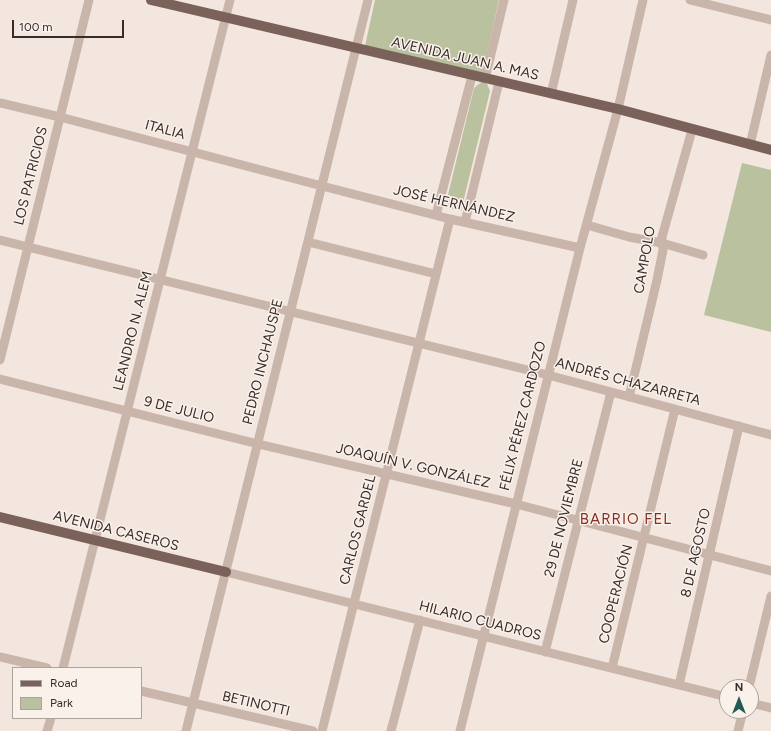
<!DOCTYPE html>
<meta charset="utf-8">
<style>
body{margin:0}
#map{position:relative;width:771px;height:731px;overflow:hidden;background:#f2e6de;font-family:Figtree,sans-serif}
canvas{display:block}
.legend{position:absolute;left:12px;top:667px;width:130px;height:52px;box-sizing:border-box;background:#faf1eb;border:1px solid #aca29e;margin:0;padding:5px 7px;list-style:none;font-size:12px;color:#382c2a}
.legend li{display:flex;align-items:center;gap:8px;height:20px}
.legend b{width:20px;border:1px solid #aca29e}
.north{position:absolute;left:719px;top:679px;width:40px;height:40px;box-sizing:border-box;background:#faf1eb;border:1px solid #aca29e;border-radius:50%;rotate:0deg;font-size:11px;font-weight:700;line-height:16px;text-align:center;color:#382c2a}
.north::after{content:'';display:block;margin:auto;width:14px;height:18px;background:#205956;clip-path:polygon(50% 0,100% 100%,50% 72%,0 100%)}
.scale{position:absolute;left:12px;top:20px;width:112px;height:18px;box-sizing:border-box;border:2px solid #382c2a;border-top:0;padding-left:5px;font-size:12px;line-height:14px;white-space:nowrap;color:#382c2a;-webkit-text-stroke:3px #faf1eb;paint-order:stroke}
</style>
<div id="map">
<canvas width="771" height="731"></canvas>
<ul class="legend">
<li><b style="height:5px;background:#7a625b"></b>Road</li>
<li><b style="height:11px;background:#bac19e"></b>Park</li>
</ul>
<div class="north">N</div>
<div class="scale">100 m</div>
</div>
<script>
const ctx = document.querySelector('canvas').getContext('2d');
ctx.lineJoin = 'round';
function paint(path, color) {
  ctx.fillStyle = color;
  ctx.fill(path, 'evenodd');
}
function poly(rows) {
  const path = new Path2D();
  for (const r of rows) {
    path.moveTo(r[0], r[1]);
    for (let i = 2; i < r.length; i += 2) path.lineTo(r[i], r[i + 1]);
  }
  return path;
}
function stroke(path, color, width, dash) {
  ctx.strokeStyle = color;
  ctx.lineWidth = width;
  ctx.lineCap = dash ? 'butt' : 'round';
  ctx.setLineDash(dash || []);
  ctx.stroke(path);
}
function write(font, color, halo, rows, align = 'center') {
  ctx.font = font + ' Figtree,sans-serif';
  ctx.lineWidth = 3;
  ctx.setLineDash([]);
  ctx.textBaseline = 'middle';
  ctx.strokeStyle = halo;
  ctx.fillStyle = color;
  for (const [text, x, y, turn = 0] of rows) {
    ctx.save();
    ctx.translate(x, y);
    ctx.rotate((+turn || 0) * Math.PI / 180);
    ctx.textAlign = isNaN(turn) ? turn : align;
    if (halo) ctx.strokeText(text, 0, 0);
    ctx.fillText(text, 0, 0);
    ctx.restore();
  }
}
const green = poly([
 [375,0,499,0,482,75,365,46],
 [485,79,490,91,461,211,445,207,474,88],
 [742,163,771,170,771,332,704,315]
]);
const minor = poly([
 [690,0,771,20],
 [485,79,504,0],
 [551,94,573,0],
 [0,103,60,117,322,186,450,219,580,248],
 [750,145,771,55],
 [436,215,472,76],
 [465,222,499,82],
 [587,225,629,237,662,243,703,255],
 [0,240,548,375,771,435],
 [308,242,436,274],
 [0,360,89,0],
 [0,379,258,444,516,504,771,571],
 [629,397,657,280,663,250,662,237,692,130],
 [226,572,727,697],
 [545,652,611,392],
 [0,657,47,668],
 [63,668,230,0],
 [612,668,675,409],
 [679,685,739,426],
 [749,687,771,596],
 [141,691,313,731],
 [751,703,771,708],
 [47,731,51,718],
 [186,731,368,0],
 [322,731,450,219],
 [391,731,420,620],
 [460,731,580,248,618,109,643,0],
 [738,731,743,711]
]);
const major = poly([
 [151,0,618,109,771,150],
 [0,517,226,572]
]);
const streetNames = [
 ["AVENIDA JUAN A. MAS",465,59,13],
 ["ITALIA",165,130,15],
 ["LOS PATRICIOS",31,176,-76],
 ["JOSÉ HERNÁNDEZ",454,204,13],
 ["CAMPOLO",645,260,-80],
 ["LEANDRO N. ALEM",133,331,-76],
 ["PEDRO INCHAUSPE",263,362,-76],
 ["ANDRÉS CHAZARRETA",628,382,15],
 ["9 DE JULIO",179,410,14],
 ["FÉLIX PÉREZ CARDOZO",523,416,-76],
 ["JOAQUÍN V. GONZÁLEZ",413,466,13],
 ["29 DE NOVIEMBRE",564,518,-76],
 ["CARLOS GARDEL",358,530,-76],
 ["AVENIDA CASEROS",116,531,14],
 ["8 DE AGOSTO",696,553,-77],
 ["COOPERACIÓN",616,594,-76],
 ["HILARIO CUADROS",480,621,14],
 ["BETINOTTI",256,704,13]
];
const neighbourhoodNames = [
 ["BARRIO FEL",626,520]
];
paint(green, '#bac19e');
stroke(minor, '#cab5aa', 9);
stroke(major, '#7a625b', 10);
write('14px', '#382c2a', '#faf1eb', streetNames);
ctx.letterSpacing = '1px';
write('15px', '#862f24', '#faf1eb', neighbourhoodNames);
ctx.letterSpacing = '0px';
</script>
